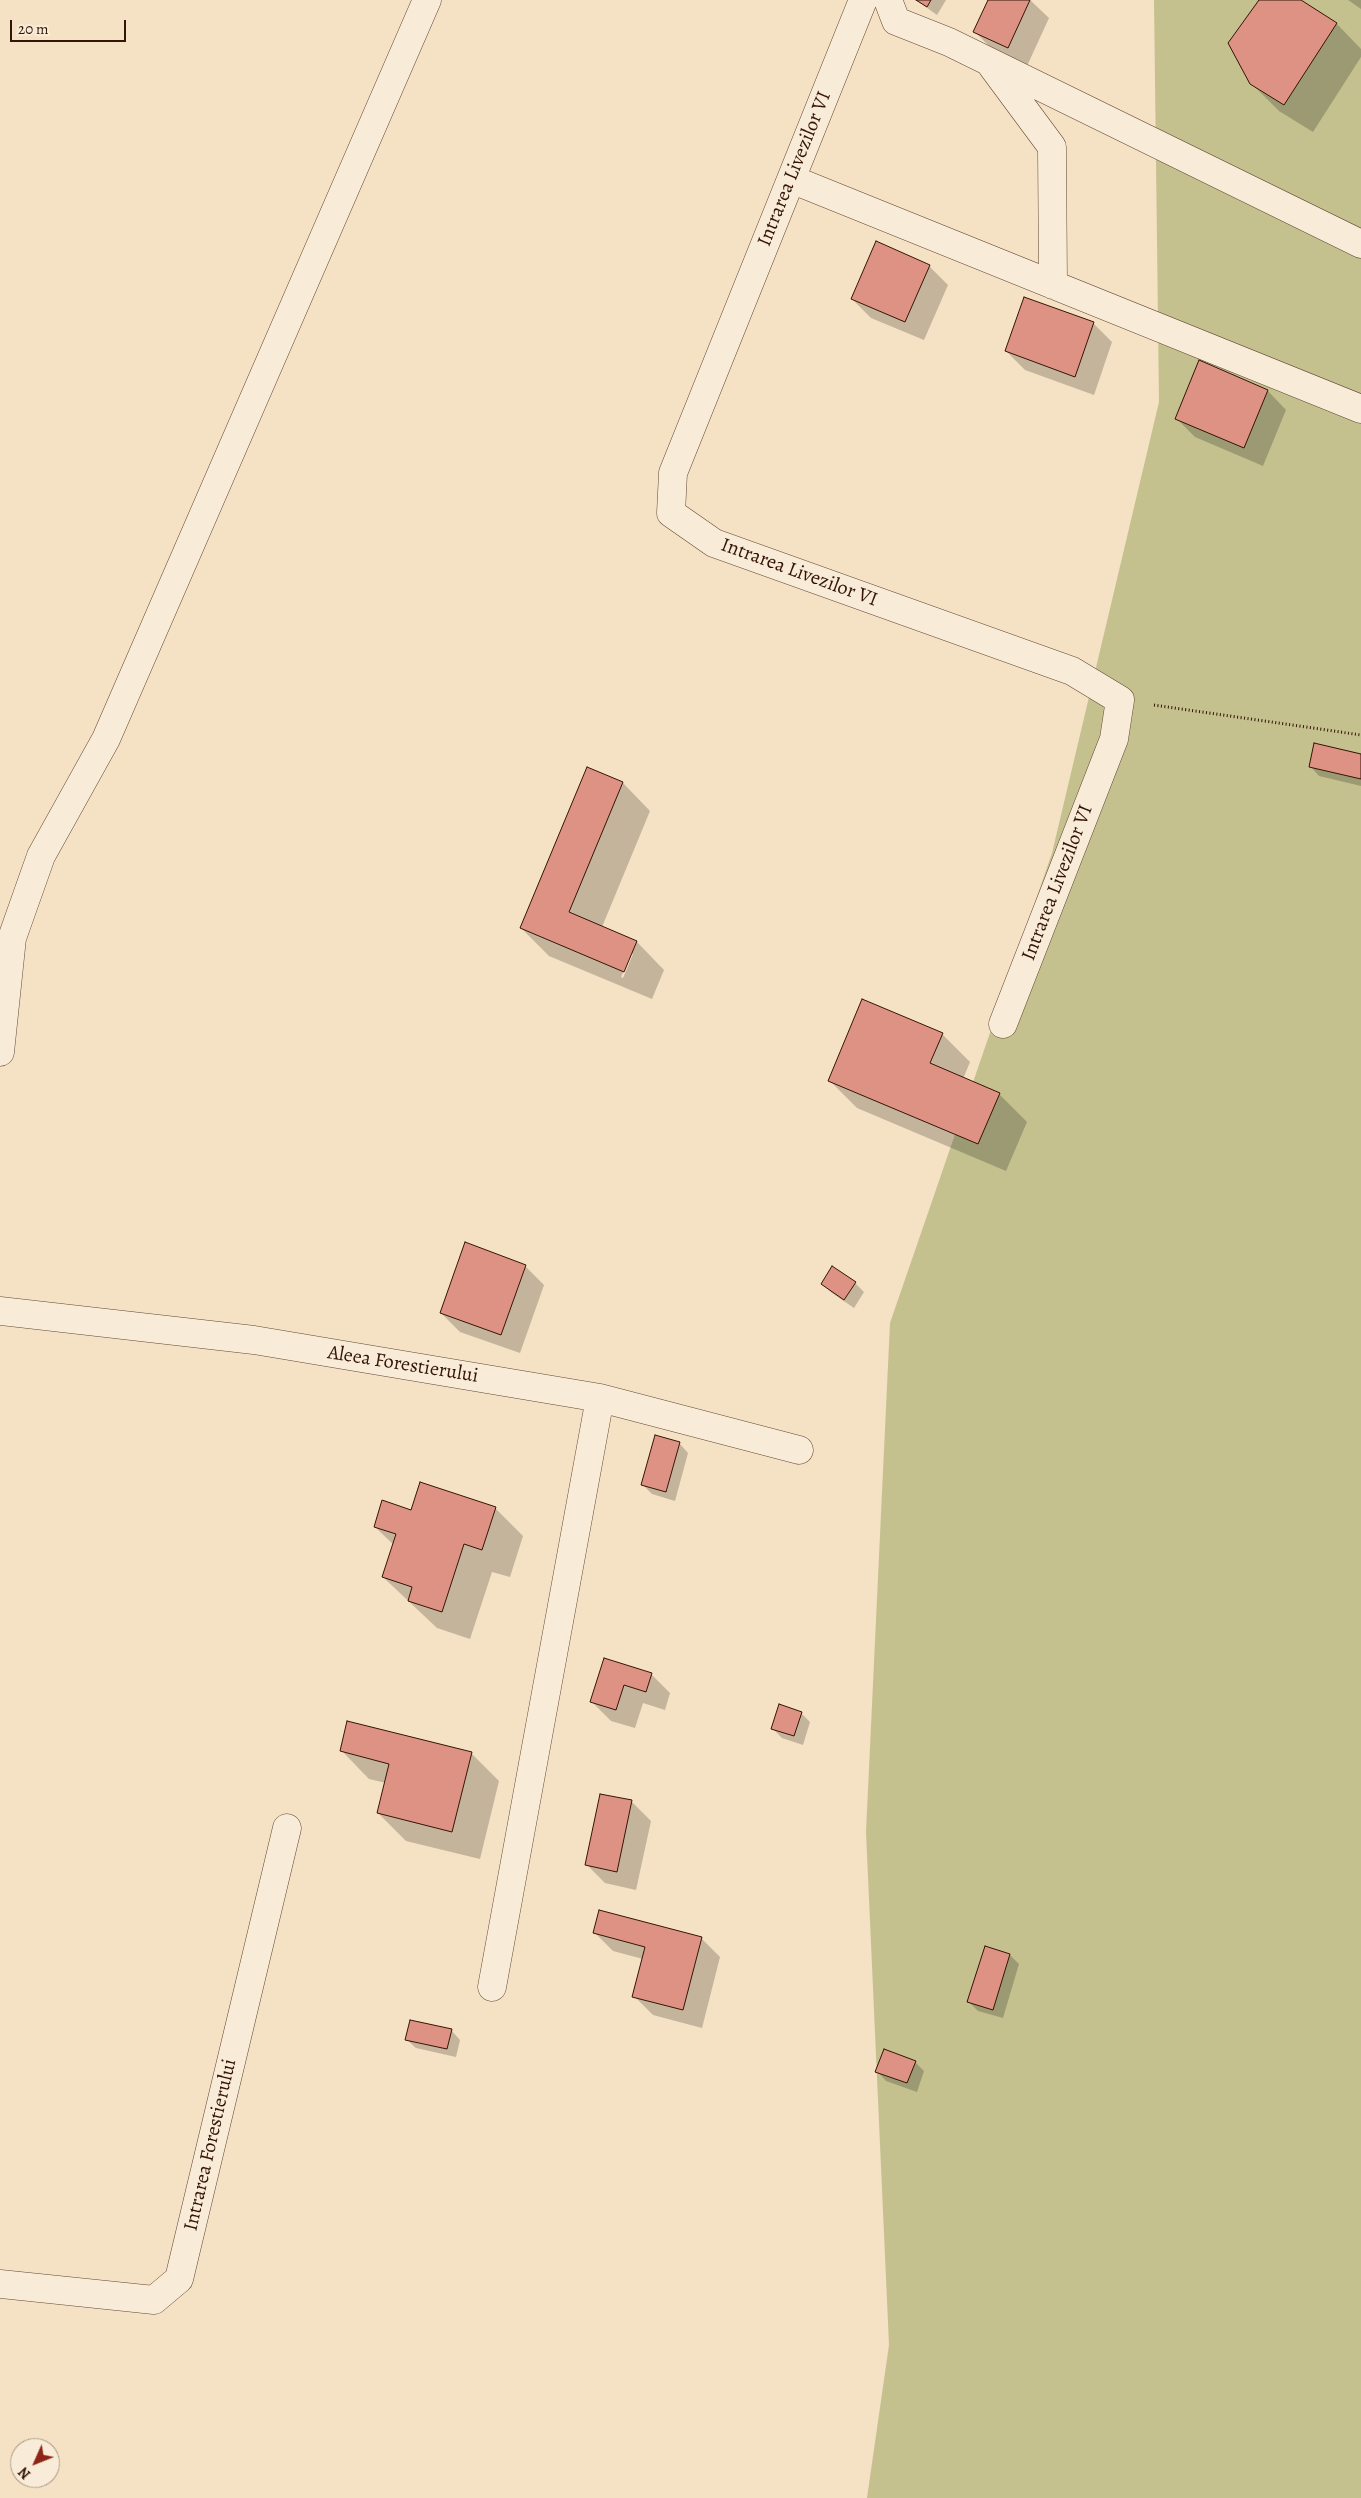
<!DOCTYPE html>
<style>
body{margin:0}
#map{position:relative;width:1361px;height:2498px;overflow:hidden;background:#f5e1c3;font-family:Alegreya,serif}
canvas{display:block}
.north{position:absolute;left:10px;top:2438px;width:50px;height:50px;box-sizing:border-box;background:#f8ecd8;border:1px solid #aa9684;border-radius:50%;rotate:226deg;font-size:14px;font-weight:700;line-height:20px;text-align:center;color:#341406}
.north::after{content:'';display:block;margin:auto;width:18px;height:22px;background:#8f2418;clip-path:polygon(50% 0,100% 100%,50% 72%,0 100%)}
.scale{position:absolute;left:10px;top:20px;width:116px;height:22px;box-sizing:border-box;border:2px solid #341406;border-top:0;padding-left:6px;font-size:15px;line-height:18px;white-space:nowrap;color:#341406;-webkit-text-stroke:4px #f8ecd8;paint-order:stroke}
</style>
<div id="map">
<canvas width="1361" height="2498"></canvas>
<div class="north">N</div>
<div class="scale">20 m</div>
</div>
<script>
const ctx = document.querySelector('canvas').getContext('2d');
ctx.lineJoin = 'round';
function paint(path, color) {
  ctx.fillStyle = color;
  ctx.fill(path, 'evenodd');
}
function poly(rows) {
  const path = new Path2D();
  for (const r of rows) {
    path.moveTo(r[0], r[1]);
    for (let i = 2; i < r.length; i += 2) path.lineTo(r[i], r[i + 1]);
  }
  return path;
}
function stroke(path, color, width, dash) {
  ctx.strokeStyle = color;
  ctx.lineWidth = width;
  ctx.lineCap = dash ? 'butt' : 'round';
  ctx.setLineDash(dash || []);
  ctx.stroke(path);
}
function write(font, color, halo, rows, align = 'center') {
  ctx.font = font + ' Alegreya,serif';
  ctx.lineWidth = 4;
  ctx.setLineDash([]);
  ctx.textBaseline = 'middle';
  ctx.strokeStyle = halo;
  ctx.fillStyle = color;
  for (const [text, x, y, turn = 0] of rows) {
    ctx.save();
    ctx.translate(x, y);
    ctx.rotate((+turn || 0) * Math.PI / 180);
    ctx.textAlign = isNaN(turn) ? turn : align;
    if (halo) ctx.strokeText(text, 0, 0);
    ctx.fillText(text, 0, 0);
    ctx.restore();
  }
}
const green = poly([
 [1154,0,1361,0,1361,2498,867,2498,889,2345,866,1832,890,1323,1052,853,1159,402]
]);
const shadow = poly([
 [916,0,946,0,937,15],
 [989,0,1030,0,1049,18,1027,66,994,51,975,32],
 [1261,0,1298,0,1337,24,1361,49,1361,57,1313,132,1279,111,1251,83],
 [1348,0,1361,0,1361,9],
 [929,266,948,285,924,340,871,318,852,299],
 [1093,323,1112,342,1094,395,1025,370,1006,351],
 [1268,391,1286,410,1263,466,1195,437,1176,418],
 [1361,756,1361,786,1319,776,1310,766],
 [588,769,623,783,650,811,602,927,637,942,664,970,652,999,549,956,521,928],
 [631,954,633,954,623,978,621,977],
 [942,1034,970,1062,963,1079,999,1094,1027,1122,1006,1171,857,1108,829,1080],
 [525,1266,544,1285,520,1353,460,1332,441,1313],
 [855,1283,864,1292,854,1308,832,1293,822,1284],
 [679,1443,688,1453,675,1501,652,1494,643,1485],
 [495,1508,523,1536,510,1577,492,1572,470,1639,437,1628,383,1577,394,1545,375,1527,411,1511],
 [605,1660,651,1674,670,1693,665,1710,643,1703,635,1728,611,1721,592,1702],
 [801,1713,810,1722,803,1745,782,1738,773,1729],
 [342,1751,471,1753,499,1781,480,1859,406,1841,378,1813,386,1783,369,1779],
 [632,1802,651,1821,636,1890,605,1883,586,1864],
 [594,1932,701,1938,720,1957,702,2028,653,2015,634,1996,643,1959,613,1951],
 [985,1948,1010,1955,1019,1964,1003,2018,978,2011,969,2002],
 [451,2030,460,2040,456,2057,416,2048,406,2039],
 [915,2062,924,2071,917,2092,886,2081,877,2071]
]);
const building = poly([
 [916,0,931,0,927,7,916,0],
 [988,0,1030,0,1008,48,973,32,988,0],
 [1259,0,1301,0,1337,23,1284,105,1250,84,1228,43,1259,0],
 [876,241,930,265,905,322,851,299,876,241],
 [1024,297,1094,322,1075,377,1005,351,1024,297],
 [1199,360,1268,390,1244,448,1175,419,1199,360],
 [1314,743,1361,754,1361,779,1309,767,1314,743],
 [587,767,623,782,569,912,637,941,624,972,520,928,587,767],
 [862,999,943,1033,930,1063,1000,1093,978,1144,828,1081,862,999],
 [465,1242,526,1265,501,1335,440,1313,465,1242],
 [832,1266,856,1282,844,1300,821,1284,832,1266],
 [655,1435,680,1442,666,1492,641,1485,655,1435],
 [420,1482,496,1507,482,1550,464,1544,442,1612,408,1601,412,1587,382,1577,396,1534,374,1527,382,1500,411,1510,420,1482],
 [604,1658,652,1673,646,1692,624,1685,616,1710,590,1702,604,1658],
 [779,1704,802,1712,794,1736,771,1729,779,1704],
 [347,1721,472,1752,452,1832,377,1813,389,1764,340,1751,347,1721],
 [600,1794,632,1800,617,1872,585,1865,600,1794],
 [599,1910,702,1937,683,2010,632,1997,645,1947,593,1933,599,1910],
 [985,1946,1010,1954,993,2010,967,2002,985,1946],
 [410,2020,452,2029,447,2049,405,2040,410,2020],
 [884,2049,916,2061,907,2083,875,2072,884,2049]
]);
const path = poly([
 [1154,705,1361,735]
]);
const minor = poly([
 [863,0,673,473,671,513,714,543,1072,671,1120,700,1114,739,1003,1024],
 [888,0,896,21,949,42,1361,244],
 [992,66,1052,147,1053,285],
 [791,179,1361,409],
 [0,1052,12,938,41,856,106,739,427,0],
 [0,1311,254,1340,600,1398,799,1450],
 [492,1987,600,1398],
 [0,2284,154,2300,179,2279,287,1828]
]);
const streetNames = [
 ["Intrarea Livezilor VI",795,169,-68],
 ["Intrarea Livezilor VI",799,573,20],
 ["Intrarea Livezilor VI",1058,883,-69],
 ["Aleea Forestierului",403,1365,9],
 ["Intrarea Forestierului",211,2145,-77]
];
paint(green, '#c4c18f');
paint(shadow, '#0003');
paint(building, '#de9283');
stroke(building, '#341406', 1);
stroke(minor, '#644735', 29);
stroke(path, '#341406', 3, [1, 2.5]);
stroke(minor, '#f8ecd8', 28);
write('20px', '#341406', '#f8ecd8', streetNames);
</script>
